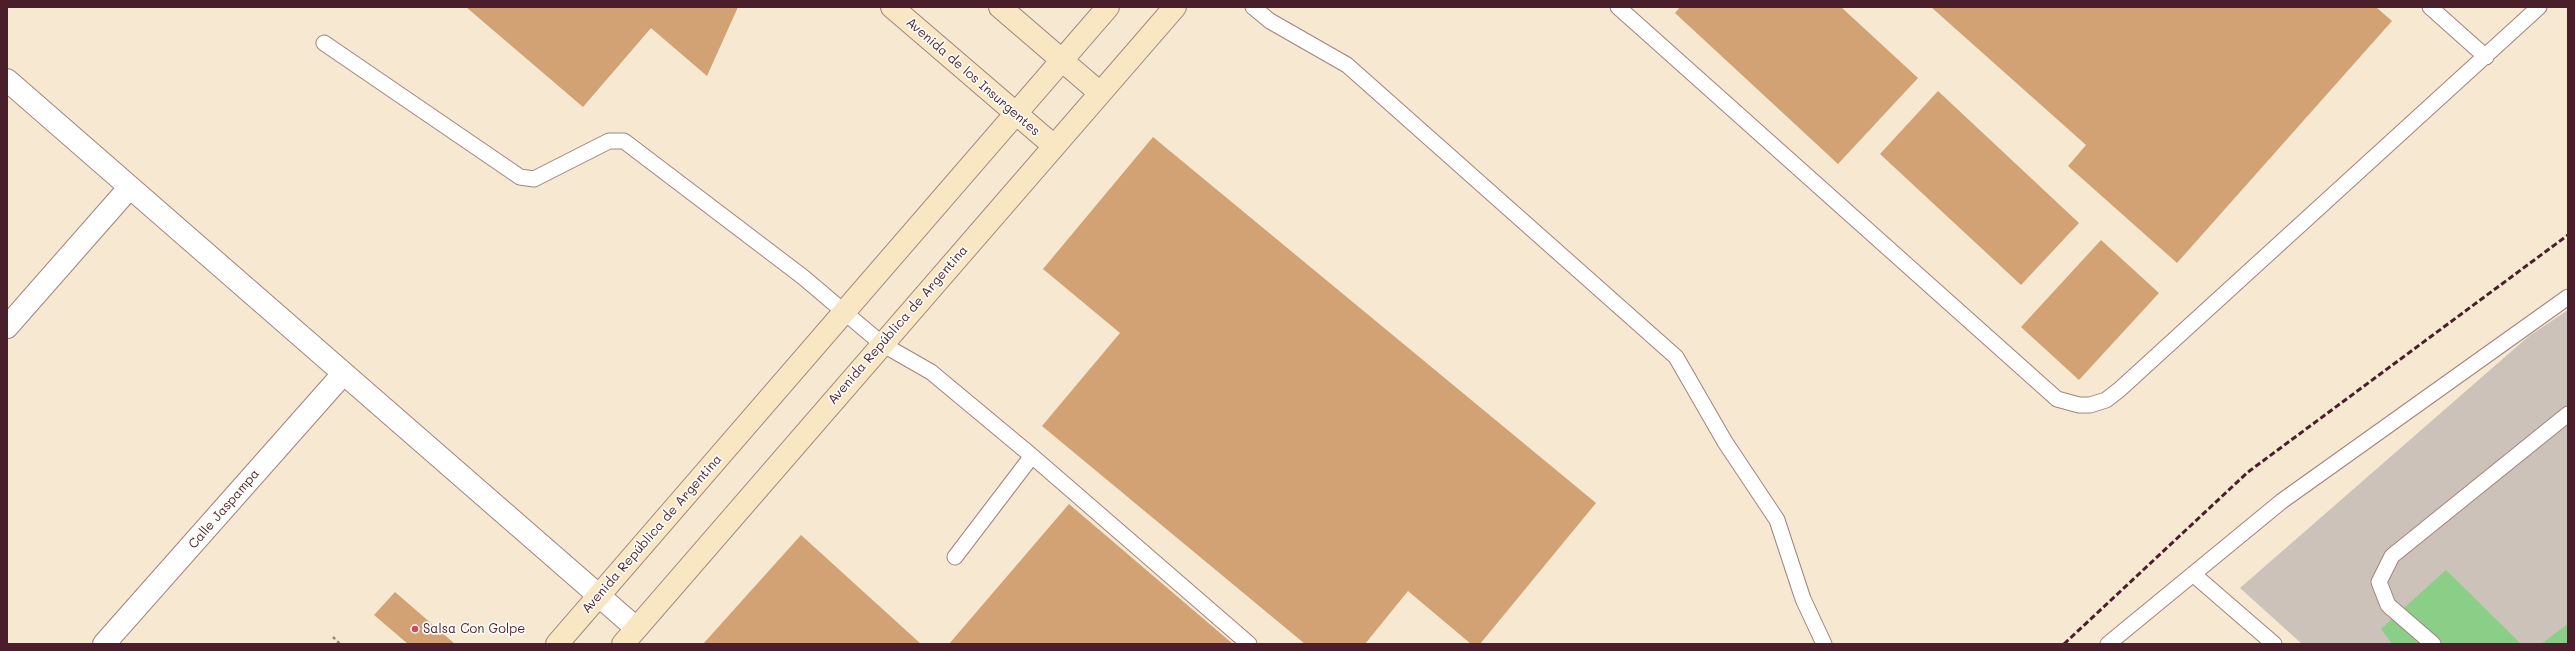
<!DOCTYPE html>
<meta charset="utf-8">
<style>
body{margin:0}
#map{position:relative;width:2575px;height:651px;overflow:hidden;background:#f6e8d1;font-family:Mali,sans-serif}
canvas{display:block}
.frame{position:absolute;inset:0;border:8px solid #4a1f2b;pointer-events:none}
</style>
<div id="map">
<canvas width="2575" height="651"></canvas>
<div class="frame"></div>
</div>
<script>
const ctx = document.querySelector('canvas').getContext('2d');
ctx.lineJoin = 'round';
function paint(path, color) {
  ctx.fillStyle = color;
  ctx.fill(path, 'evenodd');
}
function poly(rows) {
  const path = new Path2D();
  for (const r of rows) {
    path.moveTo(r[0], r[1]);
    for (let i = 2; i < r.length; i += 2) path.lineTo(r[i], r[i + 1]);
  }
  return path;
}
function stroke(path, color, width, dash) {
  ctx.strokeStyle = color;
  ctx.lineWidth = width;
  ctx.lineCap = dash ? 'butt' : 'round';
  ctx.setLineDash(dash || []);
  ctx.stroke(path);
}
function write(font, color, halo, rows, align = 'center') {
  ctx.font = font + ' Mali,sans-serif';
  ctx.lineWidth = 3.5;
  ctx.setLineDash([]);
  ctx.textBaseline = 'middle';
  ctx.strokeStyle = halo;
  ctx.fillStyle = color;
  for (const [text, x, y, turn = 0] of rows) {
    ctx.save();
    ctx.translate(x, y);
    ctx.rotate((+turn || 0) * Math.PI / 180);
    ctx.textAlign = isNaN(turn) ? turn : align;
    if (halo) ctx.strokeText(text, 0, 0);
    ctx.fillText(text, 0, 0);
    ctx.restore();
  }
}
const industrial = poly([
 [2568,310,2568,644,2302,644,2240,588,2529,336]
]);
const green = poly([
 [2446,570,2521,644,2392,644,2381,629],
 [2568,624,2568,644,2541,644]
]);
const building = poly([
 [466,7,738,7,707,76,651,28,583,107],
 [1680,7,1841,7,1918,78,1838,164,1675,13],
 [1931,7,2376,7,2392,21,2177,263,2068,166,2086,145],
 [1938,91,2079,223,2021,285,1880,154],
 [1153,137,1596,503,1480,644,1471,644,1408,591,1365,644,1305,644,1042,426,1120,333,1043,269],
 [2101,240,2159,293,2079,380,2021,327],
 [1069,504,1233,644,949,644],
 [801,535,921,644,703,644],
 [395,592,455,644,408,644,374,615]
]);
const path = poly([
 [333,637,340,644]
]);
const lane = poly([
 [1253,7,1270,21,1347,65,1676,357,1725,442,1777,520,1803,599,1824,644],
 [1618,7,2057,399,2079,405,2090,405,2106,400,2119,390,2539,7],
 [2430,7,2486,57],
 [324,43,520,177,534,179,609,141,624,141,803,277,882,344,931,372,1032,456,1249,644],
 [955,557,1032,456],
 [2193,574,2274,644],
 [2108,644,2282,501,2568,297],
 [2433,644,2388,605,2379,582,2392,556,2568,414]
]);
const street = poly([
 [7,80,636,628],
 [7,327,130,187],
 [104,644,343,374]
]);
const secondary = poly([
 [892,7,1054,146],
 [1000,7,1100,93],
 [557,644,1108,7],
 [623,644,1175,7]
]);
const rail = poly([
 [2064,644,2248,472,2568,235]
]);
const markers = [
 [415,629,4,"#d1495b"]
];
const streetNames = [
 ["Avenida de los Insurgentes",973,77,41],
 ["Avenida República de Argentina",898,325,-49],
 ["Calle Jaspampa",224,509,-49],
 ["Avenida República de Argentina",652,534,-49]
];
const poiNames = [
 ["Salsa Con Golpe",423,629]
];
paint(industrial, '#ccc2b9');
paint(green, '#8ace87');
paint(building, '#d3a274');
stroke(lane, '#a0847e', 17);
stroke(street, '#a0847e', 24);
stroke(secondary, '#a0847e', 24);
stroke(path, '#a0847e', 2.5, [3, 3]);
stroke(lane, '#fff', 15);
stroke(street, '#fff', 22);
stroke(secondary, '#f9e7c3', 22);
stroke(rail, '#4a1f2b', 3, [6, 3]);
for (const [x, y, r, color] of markers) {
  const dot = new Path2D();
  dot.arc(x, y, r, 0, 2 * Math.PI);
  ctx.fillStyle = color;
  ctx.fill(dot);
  stroke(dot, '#fdfcf7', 1.5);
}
write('13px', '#4a1f2b', '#fdfcf7', streetNames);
write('13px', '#4a1f2b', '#fdfcf7', poiNames, 'left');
</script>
